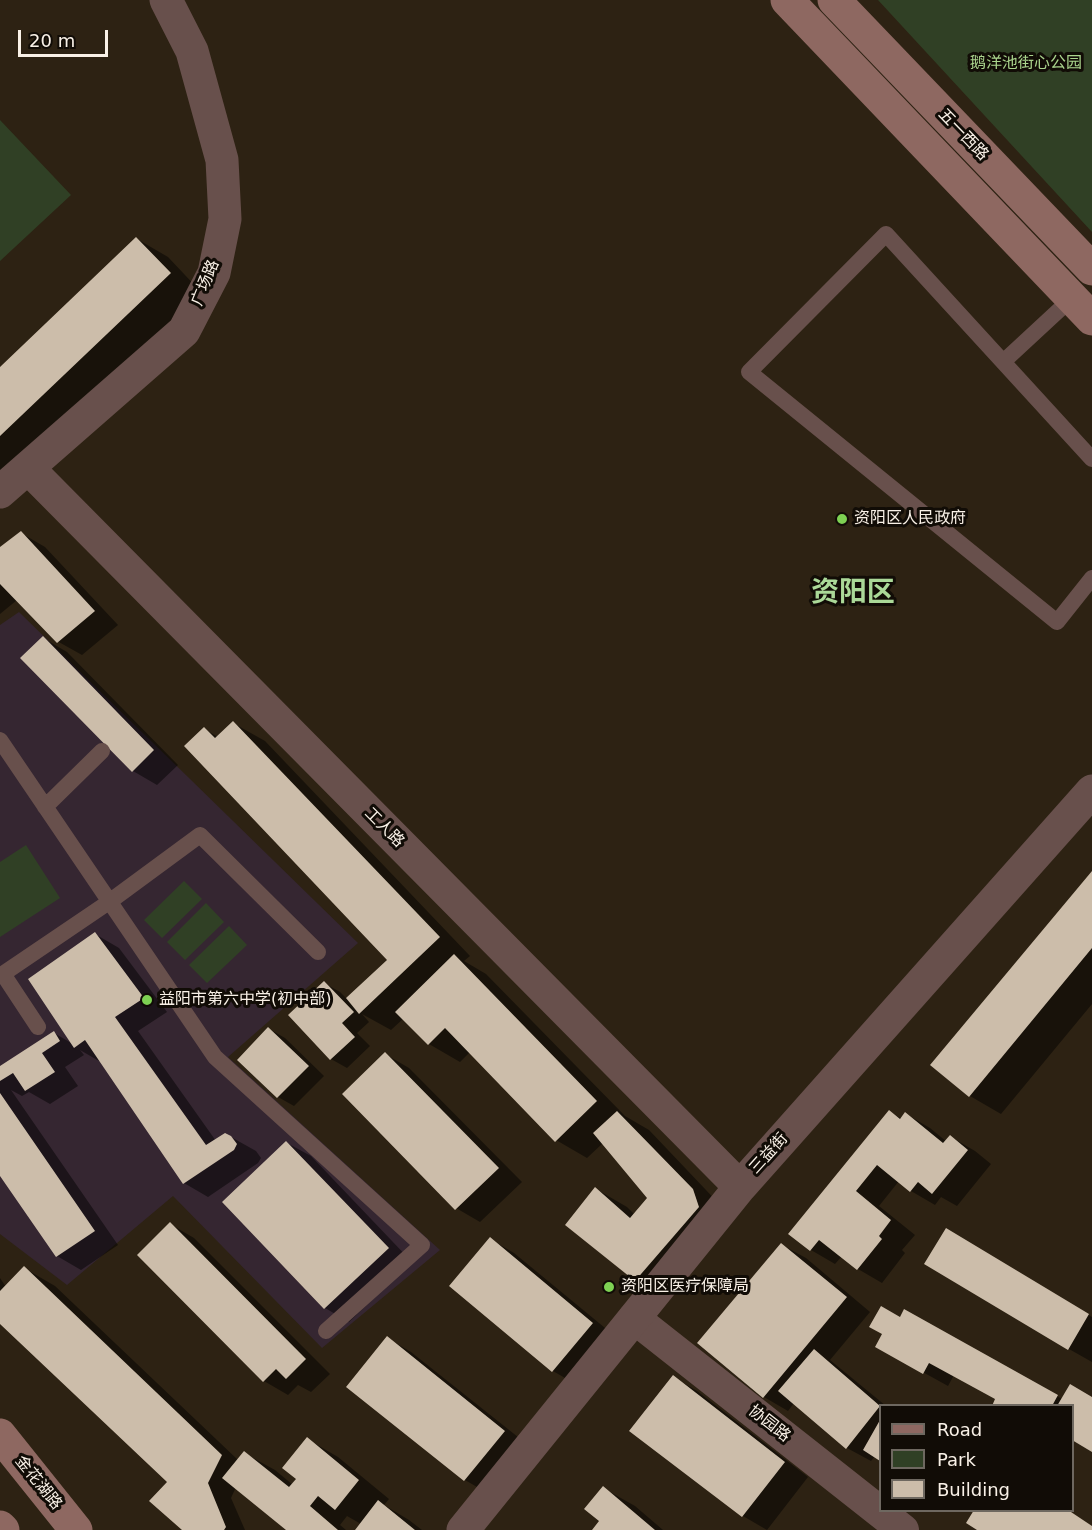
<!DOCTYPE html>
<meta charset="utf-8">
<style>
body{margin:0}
#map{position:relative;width:1092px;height:1530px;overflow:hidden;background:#2d2213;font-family:"DejaVu Sans",sans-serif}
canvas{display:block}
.legend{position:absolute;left:879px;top:1404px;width:195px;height:108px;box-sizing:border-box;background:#110c06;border:2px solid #6e6860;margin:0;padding:8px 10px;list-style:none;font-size:18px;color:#f9f1e7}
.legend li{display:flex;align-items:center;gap:12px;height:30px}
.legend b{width:30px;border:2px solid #6e6860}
.scale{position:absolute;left:18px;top:30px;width:90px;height:27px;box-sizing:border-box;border:3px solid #f9f1e7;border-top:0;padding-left:8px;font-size:18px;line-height:21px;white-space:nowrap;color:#f9f1e7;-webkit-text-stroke:4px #110c06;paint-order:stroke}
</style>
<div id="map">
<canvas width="1092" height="1530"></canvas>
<ul class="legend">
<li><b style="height:8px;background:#8e6861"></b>Road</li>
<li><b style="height:16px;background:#304025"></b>Park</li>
<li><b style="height:16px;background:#ccbdaa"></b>Building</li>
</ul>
<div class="scale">20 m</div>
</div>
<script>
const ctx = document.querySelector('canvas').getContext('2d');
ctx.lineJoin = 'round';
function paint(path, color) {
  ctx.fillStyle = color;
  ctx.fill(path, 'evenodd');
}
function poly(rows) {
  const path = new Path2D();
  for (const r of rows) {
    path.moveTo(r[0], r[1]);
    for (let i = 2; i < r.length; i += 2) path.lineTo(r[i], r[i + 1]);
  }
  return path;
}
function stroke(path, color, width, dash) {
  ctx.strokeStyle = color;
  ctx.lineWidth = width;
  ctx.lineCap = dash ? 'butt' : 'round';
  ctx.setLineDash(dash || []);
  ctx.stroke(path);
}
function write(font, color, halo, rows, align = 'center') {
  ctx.font = font + ' "DejaVu Sans","Noto Sans SC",sans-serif';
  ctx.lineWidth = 6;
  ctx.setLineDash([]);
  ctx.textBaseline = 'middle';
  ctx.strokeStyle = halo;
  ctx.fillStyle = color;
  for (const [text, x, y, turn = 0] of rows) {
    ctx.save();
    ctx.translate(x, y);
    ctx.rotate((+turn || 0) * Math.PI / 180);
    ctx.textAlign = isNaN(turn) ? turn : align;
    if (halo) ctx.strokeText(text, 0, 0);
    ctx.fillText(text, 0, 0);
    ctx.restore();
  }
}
const education = poly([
 [19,612,358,943,228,1057,440,1250,322,1348,173,1196,67,1285,0,1234,0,625]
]);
const green = poly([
 [878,0,1092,0,1092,232],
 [0,120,71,195,0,261],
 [26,845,60,898,0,937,0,862],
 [184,881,202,899,162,938,144,920],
 [206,903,224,922,185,960,167,942],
 [229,926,247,945,207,983,189,965]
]);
const shadow = poly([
 [137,239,168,257,201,292,0,484,0,369],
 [21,533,45,547,118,625,82,655,57,641,17,600,0,614,0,548],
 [43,638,67,652,178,765,157,785,133,771],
 [233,723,265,741,470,956,464,961,486,974,625,1116,649,1130,724,1209,668,1298,636,1280,567,1224,596,1189,627,1207,635,1215,649,1198,603,1143,587,1158,556,1140,470,1052,460,1062,429,1044,404,1018,391,1030,362,1014,369,1022,357,1033,370,1046,347,1068,331,1059,324,983,340,992,347,999,390,960,204,729,218,737],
 [1092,873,1092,1004,1001,1114,970,1096],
 [95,934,119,948,167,1012,138,1031,216,1141,231,1137,256,1151,261,1158,258,1163,208,1197,184,1183,100,1059,99,1061,80,1050,84,1055,65,1067,78,1086,50,1104,29,1092,22,1096,11,1090,118,1245,81,1270,57,1256,0,1174,0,1068,54,1033,73,1044],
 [269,1029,285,1038,324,1076,294,1106,278,1097],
 [385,1054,409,1068,522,1182,480,1222,456,1208],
 [890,1112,902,1119,906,1114,930,1128,947,1142,951,1137,975,1151,991,1164,957,1206,941,1197,935,1205,911,1191,899,1181,879,1206,915,1235,902,1250,905,1253,882,1283,858,1269,842,1256,835,1264,811,1250,790,1233],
 [287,1143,311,1156,412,1262,349,1322,325,1308,224,1202],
 [170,1224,194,1238,330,1374,311,1392,298,1385,288,1395,264,1381,139,1255],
 [490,1239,514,1253,616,1337,577,1385,553,1371,451,1286],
 [970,1244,1092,1317,1092,1362,1069,1349],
 [782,1245,806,1258,870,1312,830,1360,886,1406,880,1406,880,1459,875,1456,871,1461,847,1448,794,1403,788,1411,764,1397],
 [24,1268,55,1286,238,1460,244,1453,275,1470,293,1485,298,1479,307,1439,338,1457,389,1499,384,1505,409,1520,422,1530,357,1530,361,1524,347,1516,340,1525,346,1530,289,1530,236,1487,231,1498,245,1530,184,1530,169,1482,0,1322,0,1278,6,1287],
 [905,1311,1062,1399,1092,1399,1092,1450,1072,1406,993,1406,997,1399,954,1375,948,1386,901,1360,901,1319],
 [387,1338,411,1352,528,1445,489,1494,465,1480,348,1386],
 [673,1377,697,1391,808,1477,767,1530,743,1516,632,1430],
 [603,1488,635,1506,663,1530,594,1530,601,1521]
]);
const building = poly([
 [136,237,171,273,0,436,0,367],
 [21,531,95,611,57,643,0,584,0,547],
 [43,636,154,750,132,772,20,658],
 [233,721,440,937,359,1014,346,998,387,960,184,746,204,727,215,738],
 [1092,871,1092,948,969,1097,930,1065],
 [95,932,144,998,115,1017,206,1145,225,1133,231,1136,237,1144,234,1150,183,1184,85,1040,74,1048,28,979],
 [454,954,597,1101,555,1142,445,1028,428,1045,395,1012],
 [324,981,354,1012,342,1023,355,1037,330,1060,288,1015],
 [268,1027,309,1066,277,1098,237,1060],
 [54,1031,60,1041,42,1053,55,1072,25,1091,13,1073,0,1081,0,1066],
 [385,1052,499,1168,455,1210,342,1094],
 [0,1093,95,1231,56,1257,0,1176],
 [889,1110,900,1119,905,1112,943,1143,950,1135,968,1150,932,1194,918,1182,910,1192,877,1165,856,1191,891,1220,879,1236,882,1239,857,1270,819,1240,810,1251,788,1234],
 [617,1111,693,1189,699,1207,635,1281,565,1225,595,1187,630,1218,647,1198,593,1133],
 [286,1141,389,1248,324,1309,222,1202],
 [170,1222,306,1359,286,1379,276,1369,263,1382,137,1255],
 [946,1228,1089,1314,1068,1350,924,1264],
 [490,1237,593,1323,552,1372,449,1286],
 [781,1243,847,1297,763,1398,697,1343],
 [24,1266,222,1455,208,1483,226,1527,224,1530,182,1530,149,1501,167,1482,0,1324,0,1291],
 [881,1306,900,1317,904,1309,1058,1395,1052,1406,992,1406,995,1399,929,1363,923,1374,875,1347,882,1334,869,1327],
 [387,1336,505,1431,464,1481,346,1387],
 [814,1349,880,1406,846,1449,778,1391],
 [673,1375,785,1462,742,1517,629,1431],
 [1070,1384,1092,1397,1092,1452,1072,1440,1072,1406,1057,1406],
 [880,1420,880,1461,863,1450],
 [307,1437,359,1480,335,1510,318,1496,310,1506,338,1530,286,1530,222,1478,244,1451,289,1487,296,1479,282,1468],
 [603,1486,655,1530,592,1530,599,1521,584,1509],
 [378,1500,415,1530,355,1530],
 [974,1510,1068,1510,1092,1526,1092,1530,977,1530,966,1523]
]);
const service = poly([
 [1003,362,1071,299],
 [1092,459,886,234,749,372,1057,622,1092,578],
 [0,740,215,1057,422,1245,326,1331],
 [45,807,102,751],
 [3,974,38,1027],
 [0,976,109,902,200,835,318,952]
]);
const minor = poly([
 [634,1318,903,1530]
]);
const tertiary = poly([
 [29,469,740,1187],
 [0,492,184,331,214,273,225,219,222,160,192,51,166,0],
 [463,1530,740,1187,1092,791]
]);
const secondary = poly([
 [787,0,1092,319],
 [834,0,1092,269],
 [0,1435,76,1530],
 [0,1527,3,1530]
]);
const markers = [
 [842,519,6,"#7ed153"],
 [147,1000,6,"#7ed153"],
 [609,1287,6,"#7ed153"]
];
const parkNames = [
 ["鹅洋池街心公园",1026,64]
];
const streetNames = [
 ["五一西路",963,135,46],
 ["广场路",206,283,-68],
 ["工人路",384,828,45],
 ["三益街",769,1154,-48],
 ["协园路",769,1424,38],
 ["金花湖路",38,1483,51]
];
const poiNames = [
 ["资阳区人民政府",854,519],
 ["益阳市第六中学(初中部)",159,1000],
 ["资阳区医疗保障局",621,1287]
];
const townNames = [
 ["资阳区",853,594]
];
paint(education, '#352631');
paint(green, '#304025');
paint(shadow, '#0007');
paint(building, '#ccbdaa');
stroke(service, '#68504c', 16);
stroke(minor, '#68504c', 32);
stroke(tertiary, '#68504c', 33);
stroke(secondary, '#8e6861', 33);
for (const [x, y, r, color] of markers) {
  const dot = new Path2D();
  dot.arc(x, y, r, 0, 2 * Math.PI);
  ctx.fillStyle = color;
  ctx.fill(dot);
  stroke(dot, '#110c06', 2);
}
write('16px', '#aad48d', '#110c06', parkNames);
write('16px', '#f9f1e7', '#110c06', streetNames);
write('16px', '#f9f1e7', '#110c06', poiNames, 'left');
write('bold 28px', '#abd998', '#110c06', townNames);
</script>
